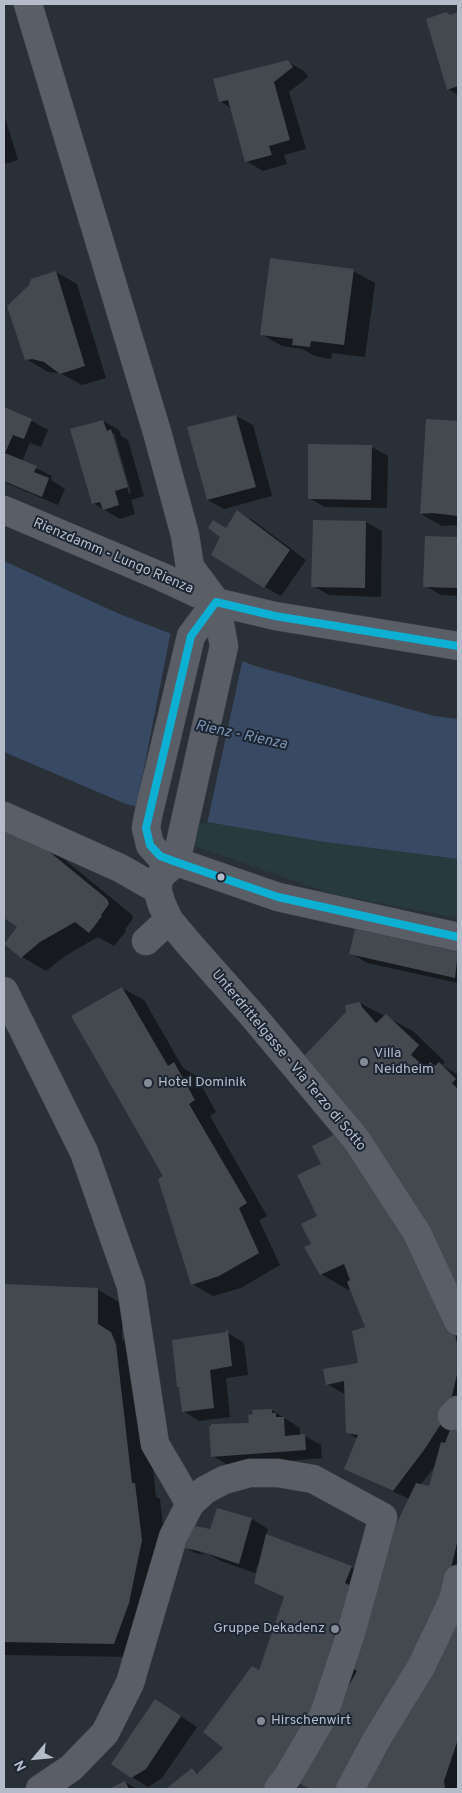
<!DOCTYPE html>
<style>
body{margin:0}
#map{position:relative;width:462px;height:1793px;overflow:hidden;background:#2a3038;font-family:Overpass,sans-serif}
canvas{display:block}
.frame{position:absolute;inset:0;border:5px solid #b4bcc9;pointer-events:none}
.north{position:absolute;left:10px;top:1733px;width:50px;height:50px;-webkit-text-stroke:4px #1d2633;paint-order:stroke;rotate:242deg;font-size:14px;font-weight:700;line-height:20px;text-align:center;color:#b4bcc9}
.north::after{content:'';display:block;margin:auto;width:18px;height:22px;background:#b4bcc9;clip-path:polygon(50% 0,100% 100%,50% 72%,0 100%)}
</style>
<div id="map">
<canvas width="462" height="1793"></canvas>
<div class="frame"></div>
<div class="north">N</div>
</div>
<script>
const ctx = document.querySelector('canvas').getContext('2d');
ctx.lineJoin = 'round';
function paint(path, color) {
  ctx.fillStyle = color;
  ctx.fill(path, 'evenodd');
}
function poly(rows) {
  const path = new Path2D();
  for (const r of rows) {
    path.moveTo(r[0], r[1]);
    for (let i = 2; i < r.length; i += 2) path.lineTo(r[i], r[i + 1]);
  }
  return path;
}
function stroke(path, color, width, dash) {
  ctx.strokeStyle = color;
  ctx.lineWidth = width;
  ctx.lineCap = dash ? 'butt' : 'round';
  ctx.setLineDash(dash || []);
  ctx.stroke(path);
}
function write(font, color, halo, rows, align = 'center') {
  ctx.font = font + ' Overpass,sans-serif';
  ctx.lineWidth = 4;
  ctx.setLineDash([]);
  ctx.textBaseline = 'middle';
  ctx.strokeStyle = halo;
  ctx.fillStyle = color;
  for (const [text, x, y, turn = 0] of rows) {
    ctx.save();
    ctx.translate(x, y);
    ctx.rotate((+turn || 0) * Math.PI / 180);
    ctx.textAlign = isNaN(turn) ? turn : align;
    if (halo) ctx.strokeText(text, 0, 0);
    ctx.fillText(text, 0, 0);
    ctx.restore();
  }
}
const green = poly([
 [195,820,318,841,458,859,458,918,333,894,191,845]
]);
const water = poly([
 [4,561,117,613,255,666,434,716,458,719,458,859,318,841,195,820,126,804,4,752]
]);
const pier = poly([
 [171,631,243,658,207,824,136,809]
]);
const shadow = poly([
 [458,14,458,95,448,89,450,16],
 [288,62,304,71,308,77,289,92,306,149,284,155,287,164,263,171,246,161,232,109,220,101],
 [4,114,18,160,4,164],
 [353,271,375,283,365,357,332,353,331,359,315,356,302,349,282,346,261,334],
 [56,272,77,284,106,378,82,385,60,373,48,372,26,359],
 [4,409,32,421,48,430,41,447,30,443,22,461,52,476,51,480,65,489,58,505,4,482],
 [236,416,253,425,272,496,224,509,208,500],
 [103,421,119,430,121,436,128,440,144,496,131,500,135,514,120,519,93,503],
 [111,433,114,433,131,493,129,494],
 [427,421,458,423,458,525,442,526,421,514],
 [372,447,388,456,387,508,325,507,309,498],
 [238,512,254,521,306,560,281,596,265,587,226,529],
 [366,522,382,531,381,597,329,595,313,586],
 [426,537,458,538,458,596,441,595,425,586],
 [4,829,13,835,16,831,64,859,132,915,133,918,125,930,126,931,114,946,98,937,65,956,46,971,22,957,5,943,19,927,4,916],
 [356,930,458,953,458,983,367,963,351,953],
 [122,988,144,1000,183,1068,196,1076,216,1112,210,1116,267,1216,259,1220,280,1265,241,1288,213,1296,192,1284,164,1176],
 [360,1003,413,1031,445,1062,442,1065,458,1075,458,1789,312,1789,302,1783,296,1789,167,1789,192,1770,199,1774,225,1748,260,1672,285,1598,256,1582,260,1565,258,1564,255,1573,221,1561,198,1548,197,1550,205,1555,195,1553,186,1548,211,1531,217,1509,252,1519,268,1529,266,1535,351,1567,372,1579,409,1499,362,1477,346,1468,358,1439,347,1432,346,1395,327,1384,360,1364,366,1328,351,1289,348,1290,321,1274,312,1244,319,1216,322,1164,343,1131],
 [436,1465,430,1488,420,1485],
 [4,1285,97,1289,122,1304,122,1339,136,1348,141,1359,156,1497,160,1499,166,1554,139,1657,4,1655],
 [228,1333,244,1343,248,1375,226,1378,230,1417,199,1421,183,1411,180,1388,178,1387],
 [272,1410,300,1428,300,1436,305,1436,321,1445,322,1458,229,1466,213,1456,251,1425],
 [171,1710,197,1727,162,1778,148,1787,132,1777],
 [125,1782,137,1789,112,1789]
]);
const building = poly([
 [446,12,450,15,458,12,458,86,447,90,426,19],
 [288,60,293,67,274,82,290,140,269,146,272,155,245,162,228,100,219,102,213,79],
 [270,258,354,269,344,345,311,341,310,347,292,345,293,339,260,335],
 [56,271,85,366,60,374,44,362,32,359,25,360,7,306,29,285,31,279],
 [4,407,32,419,24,439,13,435,5,453,37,466,34,472,49,478,42,497,4,481],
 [236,415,256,487,207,500,187,427],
 [426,419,458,421,458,516,432,513,420,514],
 [103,420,107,431,111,429,128,487,115,491,119,505,103,510,100,502,92,504,70,429],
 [308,444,372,445,371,500,308,499],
 [237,510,290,550,264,588,211,555,220,537,208,528,213,520,226,528],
 [313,520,366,521,365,588,311,587],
 [425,536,458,537,458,588,423,587],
 [4,830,12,835,16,830,40,844,107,899,109,904,101,915,102,916,89,933,75,922,40,942,21,958,4,944,17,927,4,918],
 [355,929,458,952,455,978,349,954],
 [122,987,168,1066,174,1062,195,1100,189,1104,247,1203,239,1208,259,1253,219,1276,191,1285,158,1179,163,1176,71,1016],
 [360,1002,362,1007,376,1023,386,1014,419,1045,411,1055,426,1068,430,1062,435,1066,439,1062,456,1079,452,1083,458,1089,458,1296,358,1122,304,1056,346,1012,345,1005],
 [343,1130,454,1327,458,1350,458,1370,448,1413,424,1450,393,1491,344,1469,358,1435,346,1433,344,1381,326,1385,323,1369,358,1363,352,1331,365,1327,347,1282,350,1280,344,1264,320,1275,304,1247,311,1244,301,1224,317,1216,297,1175,321,1164,312,1146],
 [4,1284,98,1288,98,1324,111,1332,116,1344,132,1483,135,1483,142,1540,129,1603,114,1644,4,1642],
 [228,1330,232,1366,210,1370,214,1408,182,1412,179,1387,177,1387,172,1340,226,1332,225,1331],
 [272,1409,272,1413,276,1413,276,1417,284,1417,285,1436,305,1434,306,1450,211,1457,209,1426,211,1426,211,1424,249,1423,248,1415,253,1414,252,1410],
 [454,1419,458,1420,458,1539,447,1585,412,1659,339,1789,310,1789,295,1781,357,1671,349,1666,382,1554,416,1483,429,1486,441,1442,445,1443],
 [217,1508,252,1518,239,1564,203,1552,185,1548,189,1536,195,1526,210,1529],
 [266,1534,352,1566,345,1583,358,1589,340,1652,281,1770,264,1789,166,1789,192,1768,197,1774,223,1748,203,1732,252,1666,259,1670,284,1597,254,1583],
 [458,1598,458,1739,444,1781,445,1789,358,1789],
 [155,1699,181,1716,146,1769,131,1778,111,1764],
 [125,1781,129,1789,109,1789]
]);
const minor = poly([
 [28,4,157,432,185,535,190,567,216,602,224,646,176,862],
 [4,510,160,576,216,602,275,616,458,646],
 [216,602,191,636,148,816,146,828,150,845,160,856,278,897,458,937],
 [4,816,120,868,157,889],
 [176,862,160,876,157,889,162,905,169,920,190,945,253,1016,356,1139,417,1233,458,1321],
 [146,941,169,920],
 [4,991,84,1152,131,1286,155,1444,190,1504],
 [452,1416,458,1410],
 [40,1789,71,1768,105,1733,130,1683,173,1537,190,1504,205,1490,224,1480,250,1473,278,1473,313,1479,383,1517,351,1633,324,1714,288,1776,278,1789],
 [350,1789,378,1737,421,1667,453,1600,458,1579]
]);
const bus1 = poly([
 [458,646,275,616,216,602,191,636,146,828,150,845,160,856,176,862,278,897,458,937]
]);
const markers = [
 [221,877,4.5,"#b4bcc9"],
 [364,1062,5,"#848b96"],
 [148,1083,5,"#848b96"],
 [335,1629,5,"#848b96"],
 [261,1721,5,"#848b96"]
];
const streetNames = [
 ["Rienzdamm - Lungo Rienza",113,557,23],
 ["Unterdrittelgasse - Via Terzo di Sotto",288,1061,50]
];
const poiNames = [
 ["Villa",374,1054],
 ["Neidheim",374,1070],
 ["Hotel Dominik",158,1083],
 ["Gruppe Dekadenz",325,1629,"right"],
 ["Hirschenwirt",271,1721]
];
const waterNames = [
 ["Rienz - Rienza",241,736,12]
];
paint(green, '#273a3e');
paint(water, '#384963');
paint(pier, '#2a3038');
paint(shadow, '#0007');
paint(building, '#444950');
stroke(minor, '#484c53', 29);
stroke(minor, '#5a5e66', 28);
stroke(bus1, '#0dafd3', 8);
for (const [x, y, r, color] of markers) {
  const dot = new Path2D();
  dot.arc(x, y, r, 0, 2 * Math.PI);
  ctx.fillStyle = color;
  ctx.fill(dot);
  stroke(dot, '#1d2633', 2);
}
write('14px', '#b4bcc9', '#1d2633', streetNames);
write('14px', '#b4bcc9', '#1d2633', poiNames, 'left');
write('italic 15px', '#7c92b1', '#1d2633', waterNames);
</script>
